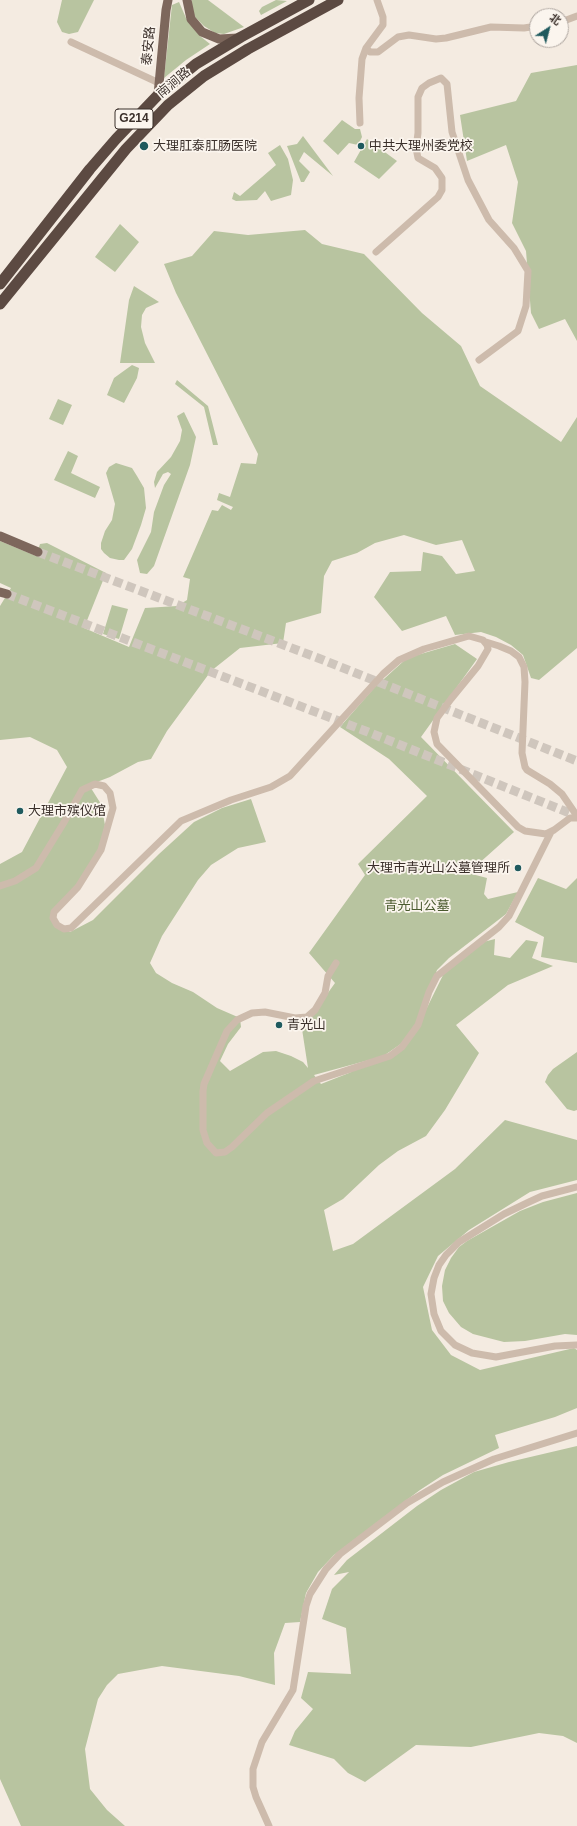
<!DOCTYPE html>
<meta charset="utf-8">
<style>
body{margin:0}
#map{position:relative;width:577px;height:1826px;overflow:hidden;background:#f4ebe1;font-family:Helvetica,"Noto Sans SC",sans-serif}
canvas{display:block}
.north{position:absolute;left:529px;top:8px;width:40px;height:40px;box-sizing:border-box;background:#fbf5ee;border:1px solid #aea6a0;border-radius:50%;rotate:36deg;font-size:11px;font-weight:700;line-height:16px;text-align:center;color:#3b302b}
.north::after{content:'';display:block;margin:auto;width:14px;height:18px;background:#1f5a5e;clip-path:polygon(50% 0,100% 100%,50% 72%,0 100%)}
</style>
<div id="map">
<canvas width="577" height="1826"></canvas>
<div class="north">北</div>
</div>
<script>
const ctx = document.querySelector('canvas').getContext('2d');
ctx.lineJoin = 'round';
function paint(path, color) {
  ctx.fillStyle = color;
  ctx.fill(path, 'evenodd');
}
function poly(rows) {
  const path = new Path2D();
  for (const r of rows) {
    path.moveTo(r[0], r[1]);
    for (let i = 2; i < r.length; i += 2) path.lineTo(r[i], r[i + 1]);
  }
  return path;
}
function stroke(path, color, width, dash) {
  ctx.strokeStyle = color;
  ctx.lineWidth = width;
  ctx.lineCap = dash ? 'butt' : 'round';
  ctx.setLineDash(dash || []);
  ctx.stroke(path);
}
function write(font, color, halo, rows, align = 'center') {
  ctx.font = font + ' Helvetica,"Noto Sans SC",sans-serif';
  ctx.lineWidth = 3.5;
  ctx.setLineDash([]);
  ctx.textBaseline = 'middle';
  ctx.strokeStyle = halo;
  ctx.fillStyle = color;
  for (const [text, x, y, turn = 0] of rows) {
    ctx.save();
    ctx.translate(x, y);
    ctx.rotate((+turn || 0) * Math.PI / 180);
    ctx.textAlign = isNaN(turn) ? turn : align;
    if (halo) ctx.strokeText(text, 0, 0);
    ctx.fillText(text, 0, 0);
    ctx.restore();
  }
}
const green = poly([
 [62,0,94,0,78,32,69,34,62,32,57,22],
 [192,0,208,0,244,27,224,34,215,33,204,26,195,17,191,8],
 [276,0,287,1,261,15,259,11,262,7],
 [179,2,186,18,200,36,210,44,186,60,164,78,172,5],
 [577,65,577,341,565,319,539,329,531,313,526,251,512,223,518,182,506,145,467,161,460,115,516,101,531,73],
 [342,120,355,129,360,129,362,137,358,145,349,143,338,155,323,141],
 [303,136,333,176,304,152,299,161,310,172,304,182,301,182,287,146,297,144],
 [367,139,397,161,379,179,354,162],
 [280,145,288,159,293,180,291,195,271,201,265,191,257,200,236,201,232,199,234,192,240,196,276,165,268,153],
 [120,224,139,242,115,272,95,257],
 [305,230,322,244,364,254,422,313,461,346,480,386,561,442,577,417,577,648,539,680,531,678,523,655,511,645,496,637,481,632,455,635,446,616,402,631,374,597,390,572,421,571,423,552,442,556,456,574,475,571,462,540,436,545,404,535,375,543,357,553,332,561,324,576,321,613,286,623,283,643,240,648,211,671,167,731,151,759,138,762,110,777,89,785,101,804,105,825,99,850,77,885,51,919,70,932,93,920,159,854,194,822,222,808,251,799,266,842,238,848,211,865,198,880,162,936,150,963,156,973,172,983,193,992,217,1008,240,1018,241,1027,228,1044,220,1061,230,1071,263,1052,276,1051,291,1056,303,1062,308,1068,302,1029,335,983,309,953,365,875,358,864,427,796,389,759,340,727,374,688,407,658,455,644,477,659,421,737,514,832,468,873,487,878,484,894,488,899,518,892,506,914,449,958,437,970,421,1017,402,1043,385,1055,402,1048,418,1026,446,969,479,943,495,939,494,955,510,958,526,940,538,942,532,958,553,966,508,985,456,1025,479,1053,445,1110,426,1136,398,1151,379,1165,343,1199,324,1210,333,1251,353,1244,455,1169,505,1120,577,1140,577,1180,530,1192,469,1230,438,1256,423,1287,432,1330,451,1355,480,1370,574,1348,577,1350,577,1408,555,1417,495,1435,499,1448,443,1475,420,1490,334,1555,318,1572,306,1593,300,1622,285,1623,274,1653,275,1685,239,1676,162,1666,118,1674,107,1685,98,1699,85,1749,90,1789,107,1810,125,1826,21,1826,0,1779,0,864,22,852,67,767,57,750,30,737,0,740,0,606,11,588,0,583,0,541,36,556,40,544,47,543,106,573,84,628,129,647,145,608,177,606,187,600,190,579,183,577,212,510,218,511,222,505,231,510,233,507,217,500,219,493,230,497,241,463,256,464,258,454,176,293,164,264,192,256,214,231,248,235],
 [380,1057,349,1073,321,1084,314,1075],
 [134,286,159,302,146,308,142,315,141,327,145,343,155,363,120,363,129,300],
 [132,365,139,368,137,378,124,403,107,395,114,378],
 [177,380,208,406,218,445,213,445,204,407,175,384],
 [58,399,72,405,63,425,49,419],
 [184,412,196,437,190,465,154,566,147,574,140,573,137,560,151,532,154,512,164,485,171,474,168,472,163,474,155,488,154,482,157,472,171,457,180,441,182,430,177,416],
 [68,451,78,456,71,473,100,487,95,498,54,480],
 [116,463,132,468,137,476,144,488,146,508,141,525,132,549,124,560,119,560,110,558,104,553,101,549,101,543,105,531,112,520,115,504,106,473,109,467],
 [112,605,128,609,119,639,103,634],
 [538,878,566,889,577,878,577,963,541,957,544,937,515,922],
 [577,1052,577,1110,574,1111,567,1109,545,1082,548,1075,553,1069],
 [577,1193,577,1335,565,1334,525,1341,504,1342,473,1334,461,1327,449,1313,443,1301,442,1286,445,1270,451,1258,459,1247,467,1241,520,1211,543,1202],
 [577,1446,577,1743,563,1736,539,1733,471,1747,416,1745,365,1782,348,1773,334,1759,289,1745,295,1731,313,1709,301,1698,308,1672,351,1674,346,1628,322,1619,332,1589,349,1572,334,1575,347,1560,417,1506,441,1490,474,1472,509,1462]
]);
const majorTunnel = poly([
 [38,552,318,658,577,761],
 [7,594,368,732,577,816]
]);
const minor = poly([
 [377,0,383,17,383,25,366,48,370,52,378,52,398,37,409,35,436,39,446,38,491,27,524,28,537,26],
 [561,22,577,16],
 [71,42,159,83],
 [360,123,359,98,362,59,366,48],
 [376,252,438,197,442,190,442,178,435,168,418,158,416,148,418,133,418,97,422,88,429,83,441,78,447,84,452,132,468,180,489,220,514,248,528,271,526,306,518,331,479,360],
 [486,642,499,646,511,651,519,657,524,667,525,682,522,753,525,767,527,770,550,784,562,794,577,816],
 [0,886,15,881,36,868,63,824,82,790,95,784,104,786,110,793,113,808,101,850,78,887,54,912,53,918,57,925,64,929,71,928,181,821,231,800,271,787,290,776,383,674,399,660,424,649,469,636,483,640,487,645,488,649,478,666,451,699,437,718,434,732,437,744,518,827,525,831,546,834,554,830,570,818,577,818],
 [336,963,328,976,325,993,315,1010,307,1017,295,1018,265,1012,252,1013,237,1020,227,1031,204,1084,203,1091,203,1130,207,1143,216,1153,225,1152,232,1147,267,1113,314,1081,390,1056,402,1047,418,1025,429,992,437,976,499,927,509,916,551,832],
 [577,1187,542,1196,529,1202,504,1214,459,1242,446,1255,439,1265,434,1278,431,1294,434,1314,441,1331,455,1345,472,1353,496,1357,555,1346,577,1345],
 [269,1826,256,1797,253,1787,253,1769,262,1742,293,1690,306,1606,310,1594,326,1569,340,1554,407,1503,443,1482,494,1459,577,1433]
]);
const major = poly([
 [187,0,191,19,202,32,219,39,238,38],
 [158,95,166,10,168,0],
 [0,536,38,552],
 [0,592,7,594]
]);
const highway = poly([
 [0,284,90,169,116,139,158,95,196,64,241,37,309,0],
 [0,304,126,149,168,105,204,76,248,49,338,0]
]);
const markers = [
 [144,146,5,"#1f5a5e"],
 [361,146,4,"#1f5a5e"],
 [20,811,4,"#1f5a5e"],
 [518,868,4,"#1f5a5e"],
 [279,1025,4,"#1f5a5e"]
];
const shields = [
 [134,119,38]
];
const shieldNames = [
 ["G214",134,119]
];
const streetNames = [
 ["泰安路",149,46,-85],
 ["南涧路",174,83,-40]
];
const poiNames = [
 ["大理肛泰肛肠医院",153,146],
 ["中共大理州委党校",369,146],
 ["大理市殡仪馆",28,811],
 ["大理市青光山公墓管理所",510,868,"right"],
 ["青光山",287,1025]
];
const parkNames = [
 ["青光山公墓",417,906]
];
paint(green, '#b8c4a0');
stroke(majorTunnel, '#cfc6bd', 9, [9, 4.5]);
stroke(minor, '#cdbbac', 7);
stroke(major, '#7d675c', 9);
stroke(highway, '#5c4a42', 11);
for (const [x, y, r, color] of markers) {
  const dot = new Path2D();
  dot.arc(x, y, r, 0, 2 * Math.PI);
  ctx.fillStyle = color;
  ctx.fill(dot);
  stroke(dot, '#fbf5ee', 1.5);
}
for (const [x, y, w] of shields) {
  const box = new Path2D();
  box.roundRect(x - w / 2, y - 10, w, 20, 3);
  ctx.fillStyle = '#fbf5ee';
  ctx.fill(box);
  stroke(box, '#3b302b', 1);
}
write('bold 12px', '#3b302b', null, shieldNames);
write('13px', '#3b302b', '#fbf5ee', streetNames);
write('13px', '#3b302b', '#fbf5ee', poiNames, 'left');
write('13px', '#4a5a2e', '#fbf5ee', parkNames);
</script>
